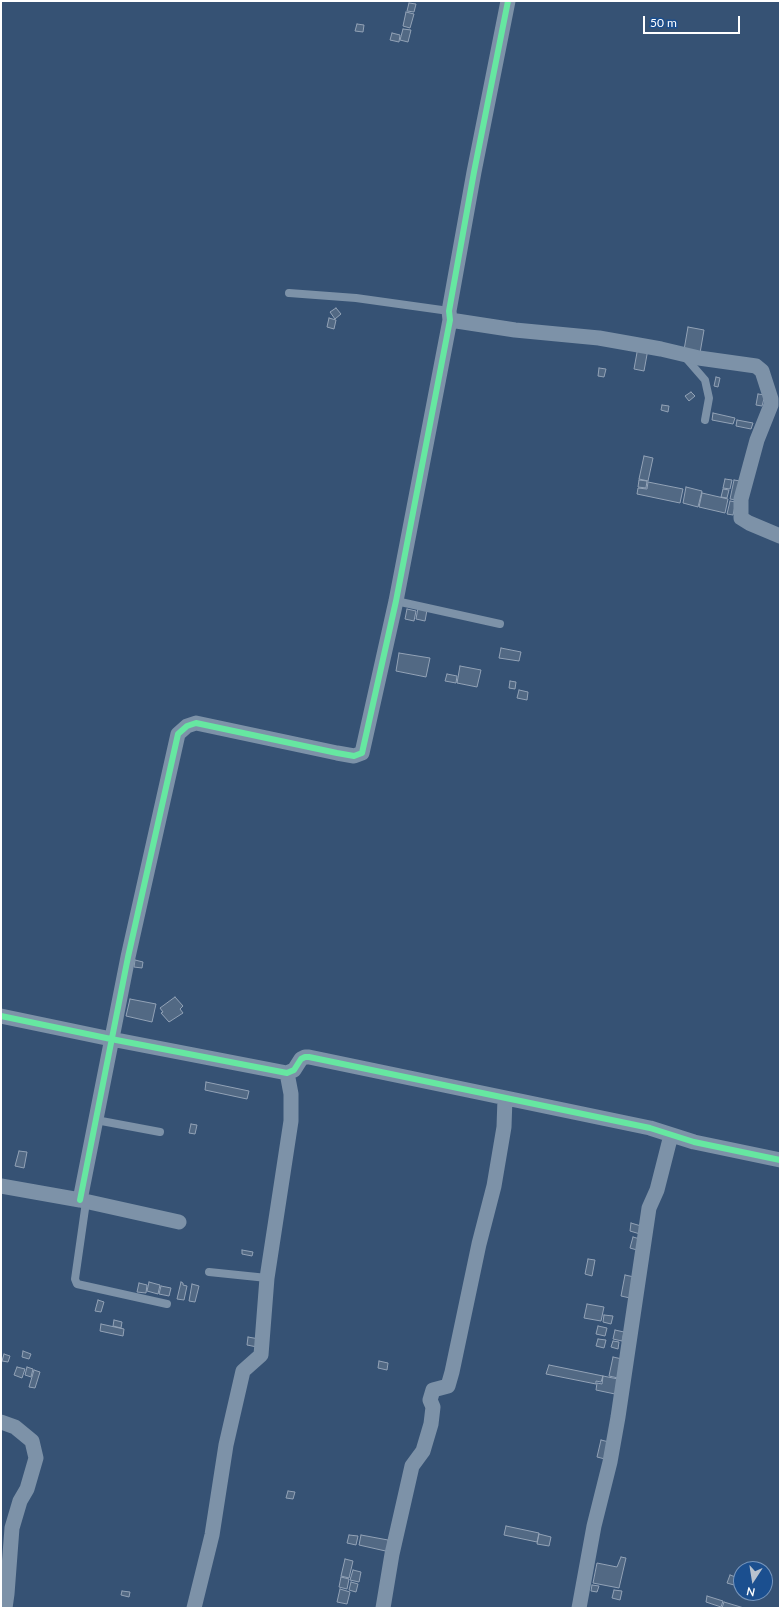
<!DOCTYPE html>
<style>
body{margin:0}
#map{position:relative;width:781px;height:1609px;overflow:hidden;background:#365274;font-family:Lato,sans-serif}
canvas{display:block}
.frame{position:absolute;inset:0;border:2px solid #fff;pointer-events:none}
.north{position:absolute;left:733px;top:1561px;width:40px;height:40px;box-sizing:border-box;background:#1b4f8f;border:1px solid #7695bc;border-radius:50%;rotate:192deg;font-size:11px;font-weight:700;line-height:16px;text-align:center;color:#fff}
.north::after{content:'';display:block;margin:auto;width:14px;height:18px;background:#b9c2ce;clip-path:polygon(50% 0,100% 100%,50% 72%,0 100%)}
.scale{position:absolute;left:643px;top:16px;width:97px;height:18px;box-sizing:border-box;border:2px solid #fff;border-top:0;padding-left:5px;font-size:12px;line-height:14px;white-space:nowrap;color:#fff;-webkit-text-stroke:3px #1b4f8f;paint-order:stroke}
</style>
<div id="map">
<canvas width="781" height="1609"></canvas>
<div class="frame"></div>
<div class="north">N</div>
<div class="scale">50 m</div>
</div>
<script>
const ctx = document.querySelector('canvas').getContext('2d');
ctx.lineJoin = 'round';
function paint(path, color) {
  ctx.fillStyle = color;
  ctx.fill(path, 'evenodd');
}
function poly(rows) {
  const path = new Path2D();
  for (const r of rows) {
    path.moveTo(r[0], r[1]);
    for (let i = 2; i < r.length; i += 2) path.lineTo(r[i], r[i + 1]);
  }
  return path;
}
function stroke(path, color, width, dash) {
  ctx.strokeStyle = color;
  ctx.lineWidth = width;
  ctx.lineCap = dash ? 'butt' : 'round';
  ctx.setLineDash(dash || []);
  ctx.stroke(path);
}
const building = poly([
 [409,3,416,4,414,12,407,11,409,3],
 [406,12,414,14,410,28,403,26,406,12],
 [357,24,364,25,363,32,355,31,357,24],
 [403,29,411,30,408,42,400,40,403,29],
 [392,33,400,35,399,42,390,40,392,33],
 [336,308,341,314,335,319,330,312,336,308],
 [329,318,336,320,334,329,327,327,329,318],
 [688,327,704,330,700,353,684,350,688,327],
 [638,347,648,349,644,371,634,369,638,347],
 [599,368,606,369,604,377,598,376,599,368],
 [716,377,720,378,718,387,714,386,716,377],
 [691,392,695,396,689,401,685,396,691,392],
 [758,394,765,395,762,406,756,405,758,394],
 [662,405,669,406,668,412,661,410,662,405],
 [713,413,735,418,733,424,712,420,713,413],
 [737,420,753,423,751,429,736,426,737,420],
 [644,456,653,458,648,481,639,479,644,456],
 [725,479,732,480,730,489,723,488,725,479],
 [639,480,647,481,646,488,638,487,639,480],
 [734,480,740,481,736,500,730,499,734,480],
 [648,482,683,489,680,503,637,494,638,488,647,489,648,482],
 [686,487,702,491,698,507,683,503,686,487],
 [723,489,729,490,727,498,721,497,723,489],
 [702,493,728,499,725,513,699,507,702,493],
 [730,501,736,502,733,515,727,514,730,501],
 [418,608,427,610,425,621,416,619,418,608],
 [407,609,416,611,414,621,405,619,407,609],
 [501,648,521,652,519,661,499,658,501,648],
 [399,653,430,658,426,677,396,671,399,653],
 [460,666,481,670,477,687,457,683,460,666],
 [447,674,457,676,456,683,445,681,447,674],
 [510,681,516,682,515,689,509,688,510,681],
 [519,690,528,692,527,700,517,698,519,690],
 [135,960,143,962,142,968,134,967,135,960],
 [175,997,183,1006,180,1009,183,1013,169,1022,161,1013,163,1012,160,1008,175,997],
 [130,999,156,1004,152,1022,126,1016,130,999],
 [206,1082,249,1091,247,1099,205,1090,206,1082],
 [191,1124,197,1125,195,1134,189,1133,191,1124],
 [19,1151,27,1152,24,1168,15,1166,19,1151],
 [631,1223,641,1226,640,1234,630,1231,631,1223],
 [633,1237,640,1239,637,1250,630,1248,633,1237],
 [242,1250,253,1252,252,1256,242,1254,242,1250],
 [588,1259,595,1260,592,1276,585,1274,588,1259],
 [625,1275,634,1277,630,1298,621,1296,625,1275],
 [149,1282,160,1285,158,1294,147,1291,149,1282],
 [181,1282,183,1283,183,1285,187,1286,184,1300,177,1299,181,1282],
 [139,1283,147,1285,146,1293,137,1292,139,1283],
 [192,1284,199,1286,195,1302,189,1301,192,1284],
 [161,1286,171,1288,169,1296,159,1294,161,1286],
 [98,1300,104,1302,101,1312,95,1311,98,1300],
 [587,1304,604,1307,601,1321,584,1318,587,1304],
 [604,1315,613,1316,611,1324,603,1322,604,1315],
 [114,1320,122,1322,121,1328,113,1326,114,1320],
 [101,1324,124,1329,123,1336,100,1331,101,1324],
 [598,1326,607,1328,605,1336,596,1334,598,1326],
 [615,1330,624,1332,622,1341,613,1339,615,1330],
 [248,1337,259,1339,257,1347,247,1345,248,1337],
 [598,1339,606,1340,604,1348,596,1346,598,1339],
 [613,1341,619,1342,618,1349,611,1347,613,1341],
 [23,1351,31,1354,29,1359,22,1357,23,1351],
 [4,1354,10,1356,8,1362,2,1361,4,1354],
 [613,1357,622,1359,618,1378,609,1376,613,1357],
 [379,1361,388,1363,387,1370,378,1368,379,1361],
 [549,1365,603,1376,601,1382,596,1381,596,1384,546,1374,549,1365],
 [17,1367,25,1369,22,1378,14,1375,17,1367],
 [27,1367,33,1369,31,1377,25,1375,27,1367],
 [34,1370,40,1372,35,1388,29,1387,34,1370],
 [603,1376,618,1379,615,1394,596,1390,597,1383,602,1384,603,1376],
 [601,1440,609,1442,605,1459,597,1457,601,1440],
 [288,1491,295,1492,293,1499,286,1498,288,1491],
 [506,1526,539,1533,537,1542,504,1535,506,1526],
 [539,1534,551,1537,549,1546,537,1544,539,1534],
 [349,1535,358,1536,356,1545,347,1543,349,1535],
 [361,1535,388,1540,390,1552,359,1545,361,1535],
 [621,1557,626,1558,619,1588,593,1583,597,1563,617,1567,621,1557],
 [345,1559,353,1561,349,1578,341,1576,345,1559],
 [353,1570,361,1572,359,1582,350,1580,353,1570],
 [730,1575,741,1579,741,1587,727,1583,730,1575],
 [341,1577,349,1579,347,1589,339,1587,341,1577],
 [351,1582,358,1584,356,1592,349,1590,351,1582],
 [592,1585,599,1586,597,1592,591,1591,592,1585],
 [340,1589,350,1592,347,1604,337,1602,340,1589],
 [614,1590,622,1591,620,1600,612,1598,614,1590],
 [122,1591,130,1592,129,1597,121,1595,122,1591],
 [707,1596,723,1601,721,1607,706,1602,707,1596],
 [724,1602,744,1608,722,1608,724,1602]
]);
const lane = poly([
 [289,293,356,298,449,311],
 [685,357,705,380,709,398,705,420],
 [396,601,500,624],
 [96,1120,160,1132],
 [86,1202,75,1279,77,1284,167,1304],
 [209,1272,267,1278]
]);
const street = poly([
 [450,320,515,330,599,338,661,349,699,358,756,366,762,371,771,399,771,405,757,440,741,499,741,518,749,523,780,536],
 [1,1016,111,1039,287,1073,294,1070,301,1059,305,1057,309,1057,650,1128,694,1142,780,1160],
 [1,1186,80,1200,179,1222],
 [80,1200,128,957,178,734,187,726,196,723,337,753,354,756,362,753,396,601,450,320,449,311,474,172,508,1],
 [1,1422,15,1427,32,1441,36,1458,27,1489,20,1501,12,1528,7,1594,5,1608],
 [194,1608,212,1535,226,1445,243,1371,261,1355,267,1278,291,1121,291,1094,287,1073],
 [383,1608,392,1554,412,1466,423,1451,431,1424,433,1407,430,1400,433,1390,448,1386,452,1372,479,1244,494,1186,504,1127,505,1098],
 [579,1608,594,1526,610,1462,618,1417,649,1208,657,1190,671,1135]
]);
const cycleway = poly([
 [1,1016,111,1039,287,1073,294,1070,301,1059,305,1057,309,1057,650,1128,694,1142,780,1160],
 [80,1200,128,957,178,734,187,726,196,723,337,753,354,756,362,753,396,601,450,320,449,311,474,172,508,1]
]);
paint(building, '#526984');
stroke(building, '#92a2b6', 1);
stroke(lane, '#7d92a8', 8);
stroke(street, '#7d92a8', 15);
stroke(cycleway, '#66e7a1', 6);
</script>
